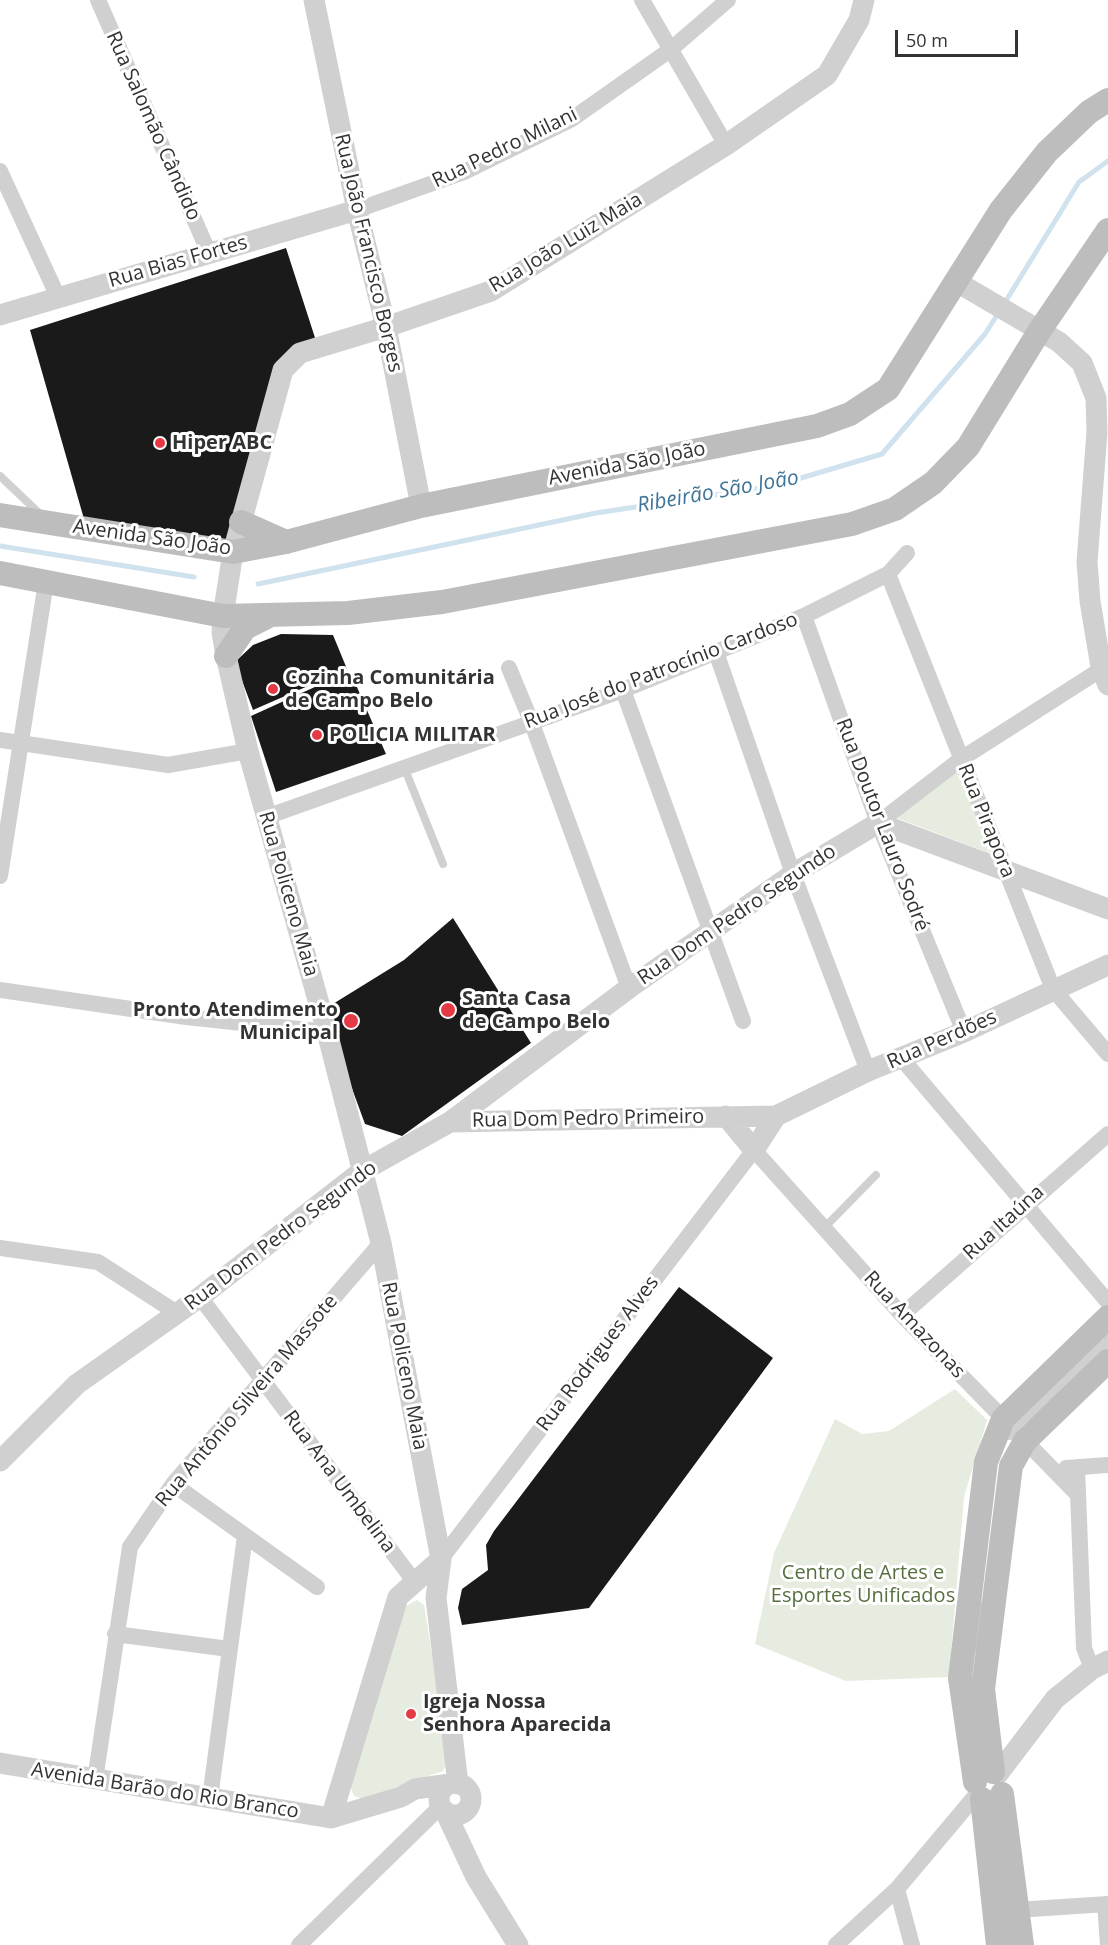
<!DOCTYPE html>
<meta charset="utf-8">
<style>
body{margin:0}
#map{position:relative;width:1108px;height:1945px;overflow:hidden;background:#fff;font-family:"Open Sans",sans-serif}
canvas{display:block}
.scale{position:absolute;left:895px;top:30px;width:123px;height:27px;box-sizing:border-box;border:3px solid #333;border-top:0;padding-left:8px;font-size:18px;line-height:21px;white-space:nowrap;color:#333;-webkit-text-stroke:4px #fff;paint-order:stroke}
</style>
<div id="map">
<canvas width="1108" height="1945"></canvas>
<div class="scale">50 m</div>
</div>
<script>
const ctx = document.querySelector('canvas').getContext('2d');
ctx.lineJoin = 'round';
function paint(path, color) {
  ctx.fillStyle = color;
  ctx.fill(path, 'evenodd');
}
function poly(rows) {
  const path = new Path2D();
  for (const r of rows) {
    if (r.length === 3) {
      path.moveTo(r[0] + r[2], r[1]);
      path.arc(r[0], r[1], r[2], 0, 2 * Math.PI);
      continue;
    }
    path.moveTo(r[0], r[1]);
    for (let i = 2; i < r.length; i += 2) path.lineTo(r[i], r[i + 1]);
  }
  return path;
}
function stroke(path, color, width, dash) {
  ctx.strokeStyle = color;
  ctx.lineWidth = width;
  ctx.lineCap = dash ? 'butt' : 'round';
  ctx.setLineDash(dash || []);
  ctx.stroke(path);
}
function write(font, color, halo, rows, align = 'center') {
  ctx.font = font + ' "Open Sans",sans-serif';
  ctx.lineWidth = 6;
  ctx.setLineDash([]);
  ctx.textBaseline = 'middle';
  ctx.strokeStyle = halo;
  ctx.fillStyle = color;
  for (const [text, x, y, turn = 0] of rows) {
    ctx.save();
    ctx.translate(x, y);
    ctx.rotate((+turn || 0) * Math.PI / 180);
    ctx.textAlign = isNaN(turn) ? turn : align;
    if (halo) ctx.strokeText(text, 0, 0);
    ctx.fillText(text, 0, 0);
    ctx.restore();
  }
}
const green = poly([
 [959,770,989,853,894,817],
 [955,1389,987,1420,964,1497,949,1677,846,1681,755,1644,774,1553,835,1419,862,1434,889,1431],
 [417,1600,424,1605,449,1758,443,1771,364,1799,354,1796,349,1783,404,1607]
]);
const stream = poly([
 [1004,304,1079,182,1108,161],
 [0,546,194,577],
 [258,584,596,513,774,486,882,454,985,334,999,312]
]);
const building = poly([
 [286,248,318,347,296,351,229,541,84,519,30,330],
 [281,634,333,635,347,669,253,710,235,662,253,645],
 [350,671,386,754,276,792,251,716],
 [453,918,531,1043,402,1136,365,1124,347,1075,328,1007,404,960],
 [679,1287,773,1358,589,1608,462,1625,458,1608,462,1589,488,1570,486,1545,494,1531]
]);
const service = poly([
 [0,476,41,515],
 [404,767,443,864],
 [825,1227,876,1175]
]);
const pedestrian = poly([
 [1010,1434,1012,1428,1108,1340],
 [977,1646,980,1607]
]);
const minor = poly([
 [98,0,209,253],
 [642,0,726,145],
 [0,171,58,297],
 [357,210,464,172,572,119,670,50,728,0],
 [888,574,1053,989,1108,1054],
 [804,616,878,823,964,1032],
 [716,652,793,874,868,1071],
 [509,668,531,721,629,988],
 [623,690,743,1021],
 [0,740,168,765,248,751],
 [266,817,623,690,804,616,888,574,907,553],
 [878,823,961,759,1108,665],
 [0,876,46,582],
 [0,990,186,1017,327,1032],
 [902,1059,1108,1302],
 [0,1248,98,1262,177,1313],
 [200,1297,414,1581],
 [902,1315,1108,1134],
 [1077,1467,1084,1648,1092,1669],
 [1066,1468,1108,1465],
 [173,1484,317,1587],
 [441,1559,754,1150,902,1315,1078,1495],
 [115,1634,229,1649],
 [95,1780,130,1547,173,1484,381,1243],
 [210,1798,245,1536],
 [897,1889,912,1945],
 [1105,1904,1108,1945],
 [1016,1910,1108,1904],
 [299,1945,441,1806],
 [836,1945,897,1889,977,1794]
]);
const tertiary = poly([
 [314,0,357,210,386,327,421,506],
 [957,282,1059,342,1082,363,1096,398,1097,432,1087,562,1090,601,1101,667,1108,685],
 [0,315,357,210],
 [726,1116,754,1150,776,1116],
 [450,1122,776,1116,868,1071,964,1032,1108,965],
 [0,1461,77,1384,200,1297,362,1171,450,1122,629,988,793,874,878,823,1108,909],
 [0,1763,331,1818,401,1797,415,1789,450,1784],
 [998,1774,1055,1699,1092,1669,1108,1661],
 [455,1799,16],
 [458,1784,436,1598,441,1559,381,1243,327,1032,248,751,226,656,222,632,223,616,233,552,283,370,300,353,386,327,491,291,726,145,827,75,859,20,864,0],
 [445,1811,476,1877,518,1945],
 [331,1818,398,1597,441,1559]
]);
const secondary = poly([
 [0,515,233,552,286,542,421,506,817,426,850,414,888,389,1001,210,1047,152,1089,112,1108,100],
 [241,522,286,542],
 [0,573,223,616,348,613,442,602,852,524,895,509,933,483,968,447,1040,330,1108,230],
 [226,656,245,628,267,617],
 [993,1772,983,1689,1011,1466,1025,1441,1108,1361],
 [975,1782,960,1678,986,1462,1003,1419,1108,1317],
 [1002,1794,1022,1945],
 [982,1799,998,1945]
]);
const markers = [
 [160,443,6,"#e63946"],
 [273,689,6,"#e63946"],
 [317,735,6,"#e63946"],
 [448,1010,8,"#e63946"],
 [351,1021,8,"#e63946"],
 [411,1714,6,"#e63946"]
];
const streetNames = [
 ["Rua Salomão Cândido",153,126,66],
 ["Rua Pedro Milani",505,148,-26],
 ["Rua João Luiz Maia",566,243,-31],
 ["Rua João Francisco Borges",368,253,77],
 ["Rua Bias Fortes",178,262,-16],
 ["Avenida São João",627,464,-11],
 ["Avenida São João",152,538,8],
 ["Rua José do Patrocínio Cardoso",661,671,-21],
 ["Rua Pirapora",986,821,68],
 ["Rua Doutor Lauro Sodré",882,825,69],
 ["Rua Policeno Maia",288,894,74],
 ["Rua Dom Pedro Segundo",737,915,-34],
 ["Rua Perdões",942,1040,-24],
 ["Rua Dom Pedro Primeiro",588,1119,-1],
 ["Rua Itaúna",1004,1223,-42],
 ["Rua Dom Pedro Segundo",281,1236,-37],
 ["Rua Amazonas",914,1325,47],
 ["Rua Rodrigues Alves",598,1354,-53],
 ["Rua Policeno Maia",404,1366,79],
 ["Rua Antônio Silveira Massote",247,1401,-50],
 ["Rua Ana Umbelina",339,1482,53],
 ["Avenida Barão do Rio Branco",165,1791,9]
];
const poiNames = [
 ["Hiper ABC",172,443],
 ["Cozinha Comunitária",285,678],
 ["de Campo Belo",285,701],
 ["POLICIA MILITAR",329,735],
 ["Santa Casa",462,999],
 ["de Campo Belo",462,1022],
 ["Pronto Atendimento",338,1010,"right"],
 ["Municipal",338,1033,"right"],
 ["Igreja Nossa",423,1702],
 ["Senhora Aparecida",423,1725]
];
const parkNames = [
 ["Centro de Artes e",863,1573],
 ["Esportes Unificados",863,1596]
];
const waterNames = [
 ["Ribeirão São João",718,492,-10]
];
paint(green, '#e6ecdf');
stroke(stream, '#cfe2ee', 5);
paint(building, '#1a1a1a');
stroke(service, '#d0d0d0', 8);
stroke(pedestrian, '#d0d0d0', 12);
stroke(minor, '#d0d0d0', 16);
stroke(tertiary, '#d0d0d0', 21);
stroke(secondary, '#bdbdbd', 24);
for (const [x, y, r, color] of markers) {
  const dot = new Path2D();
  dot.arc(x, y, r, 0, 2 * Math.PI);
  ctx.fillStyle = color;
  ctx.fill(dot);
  stroke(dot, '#fff', 2);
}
write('20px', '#333', '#fff', streetNames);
write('bold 20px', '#333', '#fff', poiNames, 'left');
write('20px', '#56703f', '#fff', parkNames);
write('italic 21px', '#3f7597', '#fff', waterNames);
</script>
